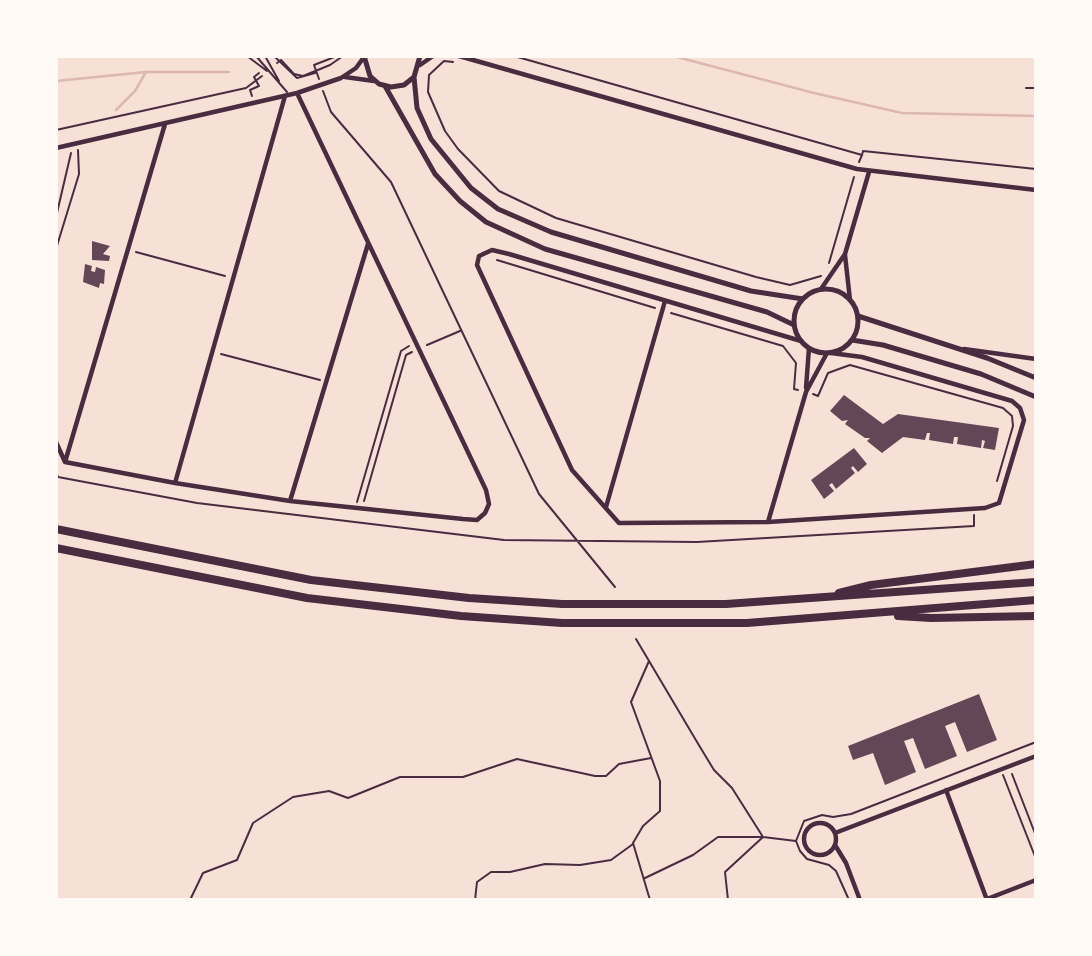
<!DOCTYPE html>
<style>
body{margin:0}
#map{position:relative;width:1092px;height:956px;overflow:hidden;background:#f7e1d7;font-family:Montserrat,sans-serif}
canvas{display:block}
.frame{position:absolute;inset:0;border:58px solid #fffaf5;pointer-events:none}
</style>
<div id="map">
<canvas width="1092" height="956"></canvas>
<div class="frame"></div>
</div>
<script>
const ctx = document.querySelector('canvas').getContext('2d');
ctx.lineJoin = 'round';
function poly(rows) {
  const path = new Path2D();
  for (const r of rows) {
    if (r.length === 3) {
      path.moveTo(r[0] + r[2], r[1]);
      path.arc(r[0], r[1], r[2], 0, 2 * Math.PI);
      continue;
    }
    path.moveTo(r[0], r[1]);
    for (let i = 2; i < r.length; i += 2) path.lineTo(r[i], r[i + 1]);
  }
  return path;
}
function stroke(path, color, width, dash) {
  ctx.strokeStyle = color;
  ctx.lineWidth = width;
  ctx.lineCap = dash ? 'butt' : 'round';
  ctx.setLineDash(dash || []);
  ctx.stroke(path);
}
function paint(path, color) {
  ctx.fillStyle = color;
  ctx.fill(path, 'evenodd');
}
const stream = poly([
 [673,56,814,93,902,113,1036,116],
 [56,81,146,72,229,72],
 [116,110,135,91,146,72]
]);
const building = poly([
 [92,241,110,246,103,254,110,256,109,261,92,260],
 [85,264,92,266,91,271,95,272,96,267,105,270,104,284,100,283,99,288,83,282],
 [844,395,883,424,898,414,999,428,995,450,983,448,985,441,982,440,981,448,957,444,958,437,954,437,953,444,929,440,930,433,927,433,925,440,903,437,882,453,867,441,870,438,865,438,845,424,848,420,842,421,830,411],
 [854,448,867,464,858,472,853,466,851,468,855,473,836,489,832,483,829,485,834,491,824,499,811,480],
 [979,694,997,740,967,752,955,722,945,726,957,756,925,769,913,738,904,741,916,772,885,785,873,753,853,760,848,746]
]);
const path = poly([
 [274,56,297,78,315,73],
 [514,56,862,155,863,151,1036,169],
 [453,62,444,61,429,75,428,92,445,131,458,149,499,191,556,218,756,277,790,285,821,276],
 [277,63,281,60,294,74,303,76,330,65,343,56],
 [319,79,314,65,337,56],
 [1026,88,1036,88],
 [323,91,331,112,391,182,539,494,615,587],
 [252,96,250,90,259,86,254,77,259,73],
 [56,130,246,88,262,76],
 [859,162,862,155],
 [56,217,71,153],
 [56,249,79,174,78,150],
 [136,252,225,276],
 [497,260,655,308],
 [829,263,854,177],
 [671,313,783,346,796,363,794,389,798,390],
 [427,345,460,331],
 [221,354,320,380],
 [813,394,818,396,828,373,850,365,1003,408,1012,416,1013,426,997,481],
 [56,473,58,477,197,503,504,540,697,542,974,526,974,515],
 [364,501,406,355,412,352],
 [357,502,401,351,409,346],
 [636,639,700,747,714,770,732,788,763,837,725,872,728,900],
 [649,661,631,702,660,781,660,811,643,826,633,843,650,900],
 [1012,774,1036,836],
 [1003,775,1036,859],
 [645,878,693,855,718,837,763,837,796,841],
 [190,900,203,873,237,860,253,823,293,797,329,791,348,798,400,777,463,777,517,759,595,776,606,776,619,764,651,758],
 [475,900,477,882,491,872,510,872,545,864,580,865,611,860,633,844],
 [849,900,836,871,829,865,807,859,800,851,796,841,804,821,822,815,833,817,851,814,1036,742]
]);
const service = poly([
 [247,56,267,71],
 [256,56,287,92],
 [265,56,279,81]
]);
const minor = poly([
 [459,56,857,169,1036,190],
 [420,65,433,56],
 [345,77,374,81],
 [56,148,297,93,341,78,356,68,364,57],
 [845,255,850,300],
 [821,289,845,254,869,172],
 [801,341,509,254,492,250,479,256,477,265,572,470,619,523,768,522,985,508,999,503,1024,420,1020,408,1012,401,862,357,831,353],
 [964,349,1036,359],
 [806,388,809,348],
 [56,442,65,462,175,483,290,501,463,519,477,520,485,513,489,504,486,490,297,93],
 [65,462,165,124],
 [175,483,285,96],
 [290,501,368,244],
 [606,507,665,301],
 [768,522,806,392,827,353],
 [946,790,987,900],
 [820,839,16],
 [835,833,1036,756],
 [835,845,846,863,860,900],
 [987,899,1036,880]
]);
const tertiary = poly([
 [364,56,370,76,379,84,391,87,404,85,414,77,420,56],
 [414,77,417,108,431,139,471,188,498,209,551,232,751,291,803,299],
 [385,86,435,174,460,201,486,222,545,249,767,312,794,325],
 [826,321,32],
 [858,316,987,358,1036,378],
 [852,340,883,345,981,374,1036,397]
]);
const motorway = poly([
 [56,529,311,580,469,598,562,604,726,604,1036,582],
 [56,548,307,598,461,616,562,623,747,623,1036,600],
 [839,593,871,585,1036,564],
 [898,616,931,618,1036,616]
]);
stroke(stream, '#dcb8b0', 2.5);
paint(building, '#644757');
stroke(path, '#4a2c40', 2);
stroke(service, '#4a2c40', 2);
stroke(minor, '#4a2c40', 4.5);
stroke(tertiary, '#4a2c40', 5);
stroke(motorway, '#4a2c40', 8);
</script>
